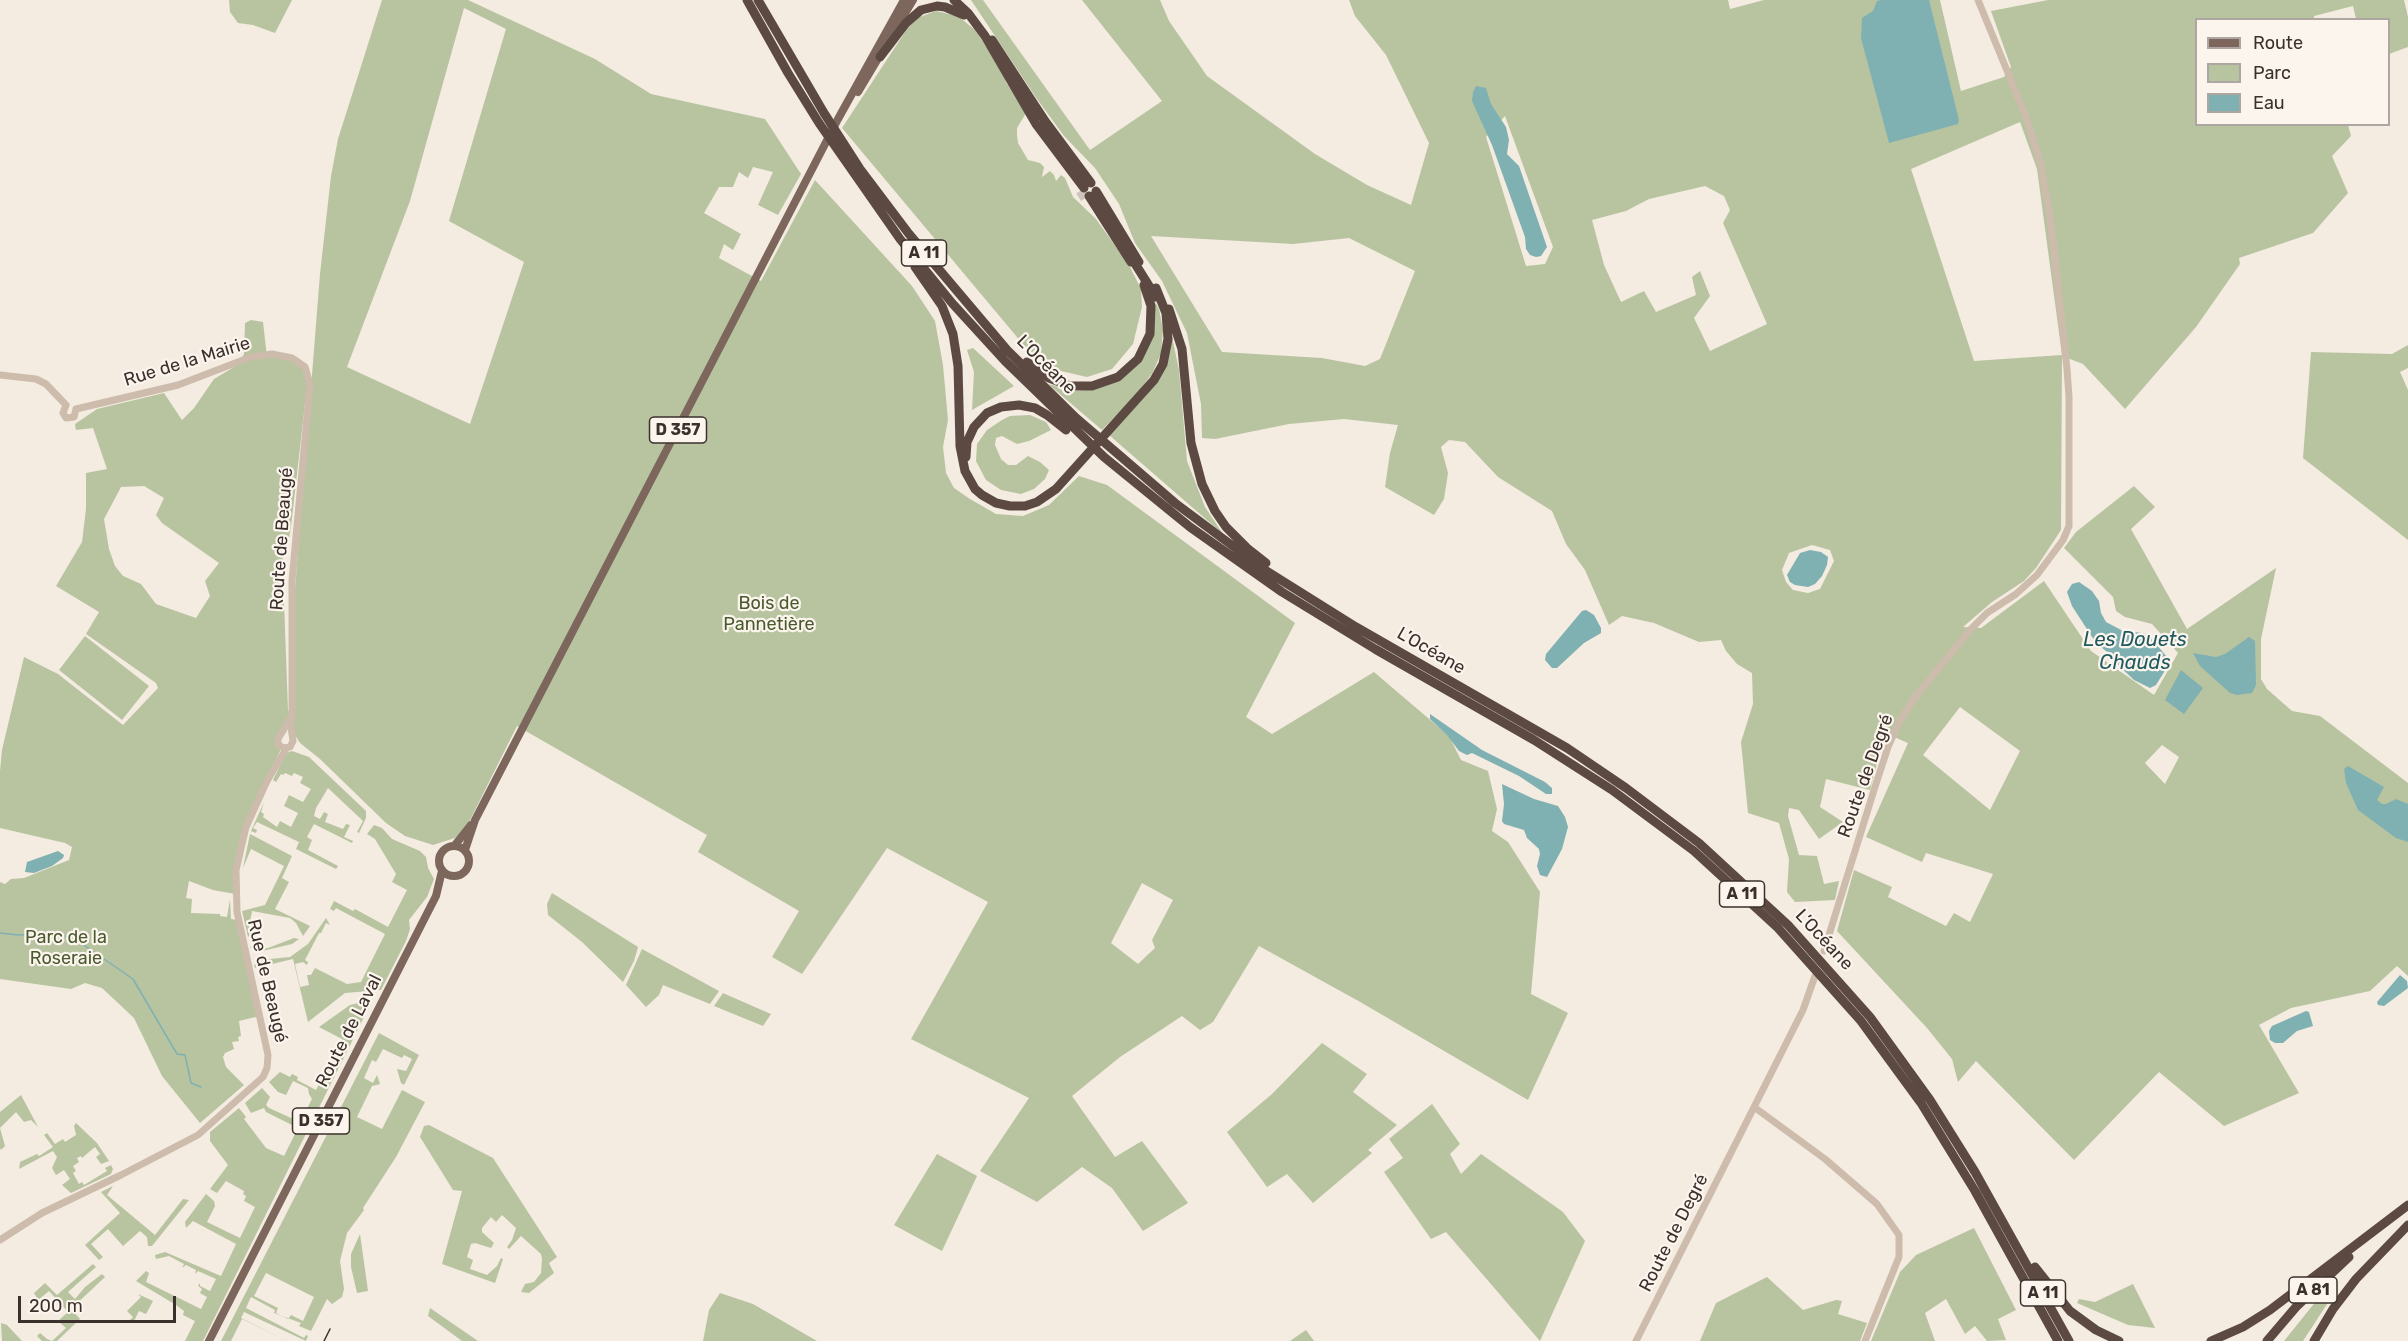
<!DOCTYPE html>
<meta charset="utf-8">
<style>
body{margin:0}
#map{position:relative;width:2408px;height:1341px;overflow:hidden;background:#f4ebe1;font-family:Rubik,sans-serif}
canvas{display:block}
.legend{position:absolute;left:2195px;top:18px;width:195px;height:108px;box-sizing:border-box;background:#fbf5ee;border:2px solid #aea6a0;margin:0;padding:8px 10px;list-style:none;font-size:18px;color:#3b302b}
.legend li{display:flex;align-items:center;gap:12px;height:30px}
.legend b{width:30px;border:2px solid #aea6a0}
.scale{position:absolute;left:18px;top:1296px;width:158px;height:27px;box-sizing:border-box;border:3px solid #3b302b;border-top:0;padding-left:8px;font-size:18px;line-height:21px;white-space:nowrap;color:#3b302b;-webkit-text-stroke:4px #fbf5ee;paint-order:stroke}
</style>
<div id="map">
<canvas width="2408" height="1341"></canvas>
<ul class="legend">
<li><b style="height:8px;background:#7d675c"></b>Route</li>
<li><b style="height:16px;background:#b8c4a0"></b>Parc</li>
<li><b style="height:16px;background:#7fb0b2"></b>Eau</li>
</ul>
<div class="scale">200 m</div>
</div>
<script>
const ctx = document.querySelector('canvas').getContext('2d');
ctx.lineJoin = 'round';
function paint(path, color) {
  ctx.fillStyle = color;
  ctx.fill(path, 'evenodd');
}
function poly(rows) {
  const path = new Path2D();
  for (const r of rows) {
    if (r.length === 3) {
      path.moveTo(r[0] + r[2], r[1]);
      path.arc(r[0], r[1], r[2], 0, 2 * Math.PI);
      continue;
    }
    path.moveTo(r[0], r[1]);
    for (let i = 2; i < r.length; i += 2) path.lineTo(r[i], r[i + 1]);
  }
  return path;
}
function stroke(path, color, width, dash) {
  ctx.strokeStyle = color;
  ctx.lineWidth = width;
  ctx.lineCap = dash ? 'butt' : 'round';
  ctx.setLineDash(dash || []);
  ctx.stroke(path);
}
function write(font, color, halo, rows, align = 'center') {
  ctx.font = font + ' Rubik,sans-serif';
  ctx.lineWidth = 4.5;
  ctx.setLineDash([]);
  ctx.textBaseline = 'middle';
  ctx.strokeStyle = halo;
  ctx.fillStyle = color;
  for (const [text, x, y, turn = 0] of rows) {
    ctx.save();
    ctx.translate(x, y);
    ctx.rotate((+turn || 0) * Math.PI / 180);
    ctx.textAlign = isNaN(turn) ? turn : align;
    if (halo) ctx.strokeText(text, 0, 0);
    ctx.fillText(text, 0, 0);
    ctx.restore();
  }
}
const green = poly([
 [229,0,292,0,275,33,253,25,238,23,230,12],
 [382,0,468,0,595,59,651,94,765,119,801,174,778,215,758,205,773,172,753,167,748,178,739,172,733,187,719,187,704,213,741,234,733,250,724,244,719,258,761,281,815,180,912,286,935,321,943,365,948,420,943,447,946,473,954,488,970,499,996,514,1023,516,1049,505,1079,476,1107,485,1295,623,1246,717,1272,734,1374,672,1449,736,1461,760,1488,771,1497,809,1492,831,1508,842,1540,892,1531,994,1568,1013,1528,1100,1362,1003,1259,946,1213,1022,1200,1030,1182,1016,1120,1057,1072,1096,1115,1157,1142,1141,1188,1203,1143,1231,1112,1188,1082,1167,1037,1202,980,1171,1029,1098,911,1039,988,902,887,848,802,974,772,957,799,911,698,852,707,835,517,726,466,828,455,838,433,845,405,836,386,823,320,759,300,743,289,726,286,733,280,735,280,751,246,827,235,894,213,890,189,881,186,898,192,899,191,913,220,914,220,916,227,917,230,899,231,919,238,920,260,1016,239,1021,241,1036,238,1037,239,1041,232,1042,234,1049,225,1053,223,1057,226,1067,244,1085,200,1123,162,1076,134,1018,102,988,85,983,71,989,0,979,0,882,5,884,11,879,24,878,69,860,72,847,65,843,0,828,0,771,2,750,24,657,58,674,123,725,158,688,156,683,86,634,99,612,56,586,82,542,86,509,86,473,107,469,93,428,76,430,75,424,97,409,164,393,182,420,194,408,214,379,239,364,244,354,245,323,251,320,263,322,267,357,275,357,299,363,305,369,307,386,291,527,289,538,282,547,288,710,291,714,295,589,320,274,331,176,338,139],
 [464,8,506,29,449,221,524,262,470,424,347,367,410,201],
 [144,486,164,498,156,515,162,523,219,563,205,581,210,596,196,618,156,604,141,584,123,576,115,566,109,549,104,519,121,487],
 [1142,883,1173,900,1152,940,1155,948,1138,964,1111,943],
 [971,0,983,0,1090,150,1162,101,1082,0,1160,0,1169,21,1207,76,1315,154,1367,185,1411,205,1429,143,1386,55,1355,16,1349,0,1728,0,1730,9,1764,0,1940,0,1961,91,2004,77,2011,67,1991,11,2048,0,2404,0,2408,17,2408,47,2389,54,2388,20,2356,19,2353,6,2314,16,2314,19,2196,20,2196,124,2348,125,2351,136,2332,156,2348,193,2313,233,2239,258,2240,264,2196,327,2125,409,2083,364,2062,356,2061,530,2036,568,2024,581,1992,602,1963,627,1981,628,2044,581,2091,651,2154,695,2178,653,2152,624,2125,617,2116,611,2113,597,2064,548,2076,532,2134,486,2155,507,2131,529,2187,629,2276,568,2261,639,2261,679,2267,689,2292,711,2320,716,2408,783,2408,976,2397,966,2370,991,2291,1008,2259,1025,2299,1093,2224,1126,2159,1072,2074,1160,1976,1061,1958,1082,1952,1059,1927,1028,1837,931,1854,870,1892,887,1888,897,1946,926,1954,913,1970,922,1993,874,1926,853,1922,862,1866,837,1908,743,1885,733,1870,790,1826,779,1820,807,1843,822,1819,839,1799,810,1789,808,1788,816,1799,855,1817,856,1824,884,1839,881,1835,900,1795,902,1787,892,1789,859,1779,823,1748,813,1741,742,1753,704,1752,673,1737,664,1726,651,1721,640,1699,642,1654,623,1622,616,1609,625,1585,570,1566,544,1552,511,1498,477,1465,442,1449,440,1441,447,1448,473,1444,499,1434,515,1385,487,1390,453,1398,425,1344,419,1289,424,1215,439,1202,438,1201,404,1187,333,1162,281,1135,243,1119,204,1095,168,1064,136,1037,99],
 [1505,116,1553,247,1545,264,1526,266,1486,137],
 [2020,122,2037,169,2062,355,1974,361,1911,169],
 [1705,186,1724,196,1730,210,1723,223,1767,324,1710,351,1694,318,1710,296,1700,271,1692,277,1696,295,1656,312,1644,291,1621,302,1604,265,1592,220,1626,211,1649,199],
 [1151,236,1293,244,1349,238,1415,271,1380,359,1365,366,1322,358,1222,352],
 [1812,545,1830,550,1834,561,1820,589,1808,593,1793,590,1786,582,1782,570,1789,553],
 [1960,707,2020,751,1990,810,1923,755],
 [2162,745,2179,757,2165,784,2145,763],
 [936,11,958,16,975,30,1004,73,1006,82,1026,113,1017,128,1017,135,1018,143,1028,160,1040,163,1044,167,1042,177,1050,171,1054,175,1056,181,1061,175,1065,178,1073,197,1096,219,1129,265,1141,289,1142,307,1133,344,1112,369,1087,377,1061,371,1027,349,842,128,907,29,917,18],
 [1148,289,1159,309,1163,330,1161,353,1153,372,1138,393,1102,430,1048,384,1076,391,1096,389,1147,351],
 [1171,332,1179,370,1187,461,1205,507,1223,534,1109,435,1146,395],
 [2408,345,2408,368,2400,372,2408,390,2408,540,2303,458,2311,352,2392,354],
 [973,348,1014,386,972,410,974,372,967,350],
 [1030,415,1046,422,1051,430,1029,441,1017,444,1002,436,996,438,995,445,1001,459,1008,465,1016,465,1028,456,1040,462,1049,470,1045,479,1034,489,1021,494,1001,490,986,480,976,461,977,444,987,430,1002,420,1010,416],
 [85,636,149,686,122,720,59,670],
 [292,751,309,757,366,811,366,818,359,833,357,832,363,821,328,788,316,808,314,816,320,819,324,812,328,814,325,822,343,829,346,824,350,825,344,837,353,841,352,843,314,824,307,837,312,840,308,850,338,866,336,869,296,849,299,842,257,822,253,828,257,830,256,833,251,831,264,802,261,812,264,814,263,817,277,827,280,821,291,827,298,813,284,806,289,795,303,802,311,789,300,783,303,777,294,773,292,776,285,773,283,775,281,774,276,782,273,780,286,753],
 [374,825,382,828,392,839,420,851,426,857,428,868,434,879,427,897,409,920,410,929,406,941,381,990,345,993,308,1022,293,959,255,968,254,965,260,960,290,957,308,944,326,918,330,925,326,923,321,933,319,933,305,960,308,962,307,965,303,962,295,964,300,987,309,985,307,975,311,975,315,968,347,984,361,982,385,934,336,908,334,911,330,909,334,901,353,911,355,909,388,927,407,890,392,882,396,874,375,839,367,834],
 [250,834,292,856,282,878,289,882,275,909,310,926,303,936,296,923,290,918,252,911,249,928,253,933,248,937,242,911,265,905,284,866,251,849,243,868],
 [552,893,638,947,634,961,623,982,582,942,548,915,547,904],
 [294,938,299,939,292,944,258,952,250,947,257,945,258,949,268,948],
 [642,949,719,991,710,1004,663,985,659,995,646,1007,626,985],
 [723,993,725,994,771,1014,763,1026,714,1006],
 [367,1001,372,1001,203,1341,185,1341,195,1321,183,1315,184,1311,176,1305,136,1281,146,1271,149,1273,146,1282,201,1309,207,1297,200,1293,202,1289,198,1286,200,1283,200,1286,210,1291,216,1279,198,1271,195,1274,196,1270,186,1265,182,1268,184,1264,169,1256,156,1259,155,1255,165,1252,221,1276,236,1244,193,1221,186,1228,185,1222,206,1194,214,1201,215,1206,207,1222,240,1238,255,1207,244,1201,246,1196,243,1194,244,1191,226,1181,217,1193,210,1189,228,1165,210,1141,210,1132,239,1108,246,1117,244,1119,266,1148,284,1156,298,1128,266,1112,264,1108,251,1113,245,1103,262,1088,270,1097,266,1105,269,1108,300,1122,312,1099,309,1094,308,1088,293,1081,286,1095,278,1092,269,1082,280,1072,290,1077,292,1074,298,1077,297,1080,316,1090,342,1039,319,1027,350,1005],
 [379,1033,419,1055,404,1085,401,1083,397,1069,406,1071,412,1059,404,1055,402,1058,383,1049,376,1062,372,1060,364,1078,373,1083,377,1075,380,1084,372,1086,357,1117,382,1129,402,1090,425,1102,396,1157,363,1208,364,1210,347,1233,340,1261,344,1289,342,1297,332,1304,327,1299,311,1331,299,1326,301,1323,274,1313,275,1310,251,1297,246,1308,304,1338,306,1335,308,1336,306,1341,244,1312,241,1318,287,1341,242,1319,231,1341,221,1341],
 [266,1273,314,1297,303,1321,291,1315,288,1319,276,1313,278,1308,254,1296],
 [1322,1043,1367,1074,1353,1092,1397,1125,1368,1150,1372,1153,1313,1203,1287,1174,1267,1187,1227,1132,1272,1094],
 [21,1095,38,1127,31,1120,24,1122,16,1112,0,1128,5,1146,1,1150,0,1148,0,1112],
 [1432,1104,1460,1144,1450,1154,1461,1174,1481,1154,1563,1212,1585,1241,1540,1341,1446,1232,1431,1239,1384,1172,1403,1158,1389,1139],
 [76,1123,97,1143,109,1161,101,1164,96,1157,100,1154,95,1147,82,1158,81,1156,77,1158,79,1162,73,1166,76,1171,73,1173,79,1184,82,1182,84,1185,107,1171,105,1168,111,1165,113,1169,111,1174,71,1193,62,1185,70,1179,64,1170,56,1175,52,1168,57,1157,53,1151,19,1169,20,1162,37,1154,39,1156,53,1147,44,1135,47,1133,55,1144,63,1139,65,1142,76,1135,74,1126],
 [429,1125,493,1158,557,1257,549,1263,554,1273,529,1293,521,1292,525,1284,534,1282,541,1273,542,1259,541,1254,521,1236,509,1249,507,1247,512,1240,516,1228,502,1215,496,1222,491,1217,482,1228,482,1232,494,1243,491,1248,475,1243,471,1244,467,1257,473,1260,470,1269,487,1275,497,1266,501,1258,503,1259,495,1283,442,1264,462,1191,453,1190,420,1137,424,1126],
 [937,1154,977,1176,942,1251,894,1225],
 [113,1186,107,1195,155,1235,183,1199,189,1200,152,1246,148,1246,147,1237,140,1231,123,1246,108,1229,91,1244,103,1257,99,1260,85,1245,120,1213,101,1192],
 [1974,1228,2016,1310,1998,1319,2006,1340,1987,1341,1975,1326,1965,1334,1946,1299,1925,1313,1935,1341,1871,1341,1900,1272,1916,1255],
 [360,1234,368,1291,357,1293,351,1267,351,1254],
 [93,1264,96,1267,68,1292,75,1299,85,1287,102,1274,105,1277,71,1309,80,1319,57,1341,42,1341,37,1336,40,1333,47,1339,52,1341,66,1328,58,1321,68,1312,49,1291,38,1300,34,1293,45,1283,57,1295],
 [1767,1277,1803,1310,1836,1300,1842,1301,1838,1314,1867,1323,1860,1341,1700,1341,1716,1303],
 [2133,1284,2155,1328,2128,1325,2077,1303,2079,1299,2095,1302],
 [720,1293,753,1304,817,1341,703,1341,709,1310],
 [138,1294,153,1301,146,1314,139,1311,133,1323,130,1320,133,1317,127,1311,141,1297],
 [2331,1298,2303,1341,2284,1341,2317,1300],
 [430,1308,478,1341,462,1341,428,1316],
 [1,1323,7,1325,22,1341,2,1341],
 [1306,1330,1314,1341,1290,1341]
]);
const water = poly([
 [1882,0,1929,0,1959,120,1958,124,1889,143,1861,38,1862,18,1873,11,1877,1],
 [1476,86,1486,88,1491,104,1506,127,1509,140,1507,154,1519,166,1547,247,1541,256,1536,257,1530,255,1526,249,1525,237,1492,145,1472,101,1473,92],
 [1810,550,1821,552,1828,557,1827,565,1822,576,1815,584,1808,587,1795,585,1790,582,1787,575,1800,553],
 [2079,582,2092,591,2099,601,2101,613,2106,622,2123,631,2143,633,2150,637,2167,657,2169,664,2156,685,2150,688,2134,680,2116,663,2111,655,2096,643,2072,606,2067,592,2072,584],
 [1586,610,1594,615,1601,628,1601,633,1584,643,1557,668,1552,668,1545,660,1546,654,1582,611],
 [2249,637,2255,641,2256,685,2252,693,2237,695,2230,693,2200,666,2193,653,2216,657,2225,654],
 [2181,670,2203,688,2184,714,2165,700],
 [1430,714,1482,750,1545,782,1552,788,1552,794,1546,794,1519,776,1472,753,1467,755,1459,751,1447,735,1430,719],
 [2348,766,2384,787,2377,800,2382,804,2386,804,2396,799,2408,804,2408,842,2396,838,2358,810,2346,783,2344,769],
 [1502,784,1534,799,1558,806,1565,817,1568,827,1562,849,1547,877,1540,875,1537,866,1540,854,1539,849,1527,838,1524,830,1504,824,1502,821,1504,804],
 [58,851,64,855,63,858,52,866,34,873,25,872,27,862],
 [2400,975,2407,981,2408,988,2384,1006,2378,1005,2377,1002],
 [2306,1011,2309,1012,2313,1026,2297,1031,2283,1043,2275,1043,2270,1040,2269,1031,2272,1026]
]);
const stream = poly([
 [0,933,18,935,57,933,78,941,133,979,177,1054,185,1055,191,1083,201,1087]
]);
const motorwayTunnel = poly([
 [1080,191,1085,199]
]);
const tertiary = poly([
 [0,375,36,379,46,384,66,405],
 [66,405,63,413,66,418,74,417,76,409],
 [76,409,178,385,251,357,272,354,292,358,305,367,310,384,292,581,292,712,291,727,293,741,290,747,283,748,278,744,278,739,292,715],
 [1824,951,1874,790,1888,747,1900,720,1916,696,1970,630,1987,613,2016,594,2037,575,2063,540,2069,526,2069,397,2067,369,2050,216,2041,165,2026,117,1978,0],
 [1754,1107,1825,1159,1877,1204,1899,1235,1899,1257,1865,1341],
 [0,1240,42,1213,121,1175,198,1135,263,1077,267,1068,268,1055,237,912,236,870,246,827,267,781,286,749],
 [1636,1341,1803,1010,1815,976]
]);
const primary = poly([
 [858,92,913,0],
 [455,845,471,825],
 [454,861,15],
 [465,850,475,820,838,119,904,0],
 [209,1341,436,896,442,871]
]);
const motorway = poly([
 [747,0,788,73,819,123,900,239,952,303,1005,361,1104,457,1190,527,1282,592,1375,649,1534,740,1612,790,1694,851,1778,928,1861,1021,1921,1103,1975,1191,2058,1341],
 [758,0,824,113,860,169,909,234,1007,350,1076,418,1175,503,1265,570,1356,627,1567,748,1626,788,1699,843,1788,925,1870,1017,1930,1100,1975,1172,2069,1341],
 [954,0,968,13,985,36,1036,124,1084,188],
 [992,40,1045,121,1091,183],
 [880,57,906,23,921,10,937,6,945,7,964,15],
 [1096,191,1139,262],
 [1089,196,1131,262],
 [1129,257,1134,262,1156,297],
 [915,267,942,306,953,334,958,366,960,446,965,471,975,489,982,495,996,503,1010,506,1025,506,1037,502,1056,489,1154,380,1163,364,1168,339,1166,313,1156,288],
 [1169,309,1182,349,1191,443,1202,484,1215,511,1226,527,1247,548,1266,563],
 [1027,362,1049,378,1070,386,1092,386,1118,377,1138,359,1150,334,1151,306,1144,285],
 [966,457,967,442,974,427,987,413,1001,407,1019,405,1035,408,1047,415,1066,430],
 [2035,1267,2070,1311,2096,1330,2119,1341],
 [2211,1341,2243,1327,2270,1310,2408,1205],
 [2267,1341,2296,1307,2349,1257],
 [2314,1341,2333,1309,2356,1279,2408,1225]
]);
const tram = poly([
 [324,1341,330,1329]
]);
const shields = [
 [924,253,45],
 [678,430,57],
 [1742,894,45],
 [321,1121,57],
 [2313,1290,48],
 [2043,1293,45]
];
const shieldNames = [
 ["A 11",924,253],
 ["D 357",678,430],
 ["A 11",1742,894],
 ["D 357",321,1121],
 ["A 81",2313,1290],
 ["A 11",2043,1293]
];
const streetNames = [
 ["Rue de la Mairie",187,362,-17],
 ["L’Océane",1046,365,45],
 ["Route de Beaugé",282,539,-86],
 ["L’Océane",1431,651,30],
 ["Route de Degré",1866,776,-70],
 ["L’Océane",1824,940,47],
 ["Rue de Beaugé",267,981,77],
 ["Route de Laval",349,1031,-63],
 ["Route de Degré",1674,1233,-63]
];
const parkNames = [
 ["Bois de",769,604],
 ["Pannetière",769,625],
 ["Parc de la",66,938],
 ["Roseraie",66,959]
];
const waterNames = [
 ["Les Douets",2135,640],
 ["Chauds",2135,663]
];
paint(green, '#b8c4a0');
paint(water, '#7fb0b2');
stroke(stream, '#7fb0b2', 1.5);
stroke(motorwayTunnel, '#cfc6bd', 9, [9, 4.5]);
stroke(tertiary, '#cdbbac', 7);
stroke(primary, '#7d675c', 8);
stroke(motorway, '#5c4a42', 9);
stroke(tram, '#3b302b', 1.5);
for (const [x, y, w] of shields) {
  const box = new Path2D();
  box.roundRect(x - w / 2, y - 13, w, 26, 4.5);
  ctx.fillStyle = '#fbf5ee';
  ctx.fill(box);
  stroke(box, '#3b302b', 1.5);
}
write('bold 16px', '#3b302b', null, shieldNames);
write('18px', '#3b302b', '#fbf5ee', streetNames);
write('18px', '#4a5a2e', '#fbf5ee', parkNames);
write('italic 20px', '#1f5a5e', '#fbf5ee', waterNames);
</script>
